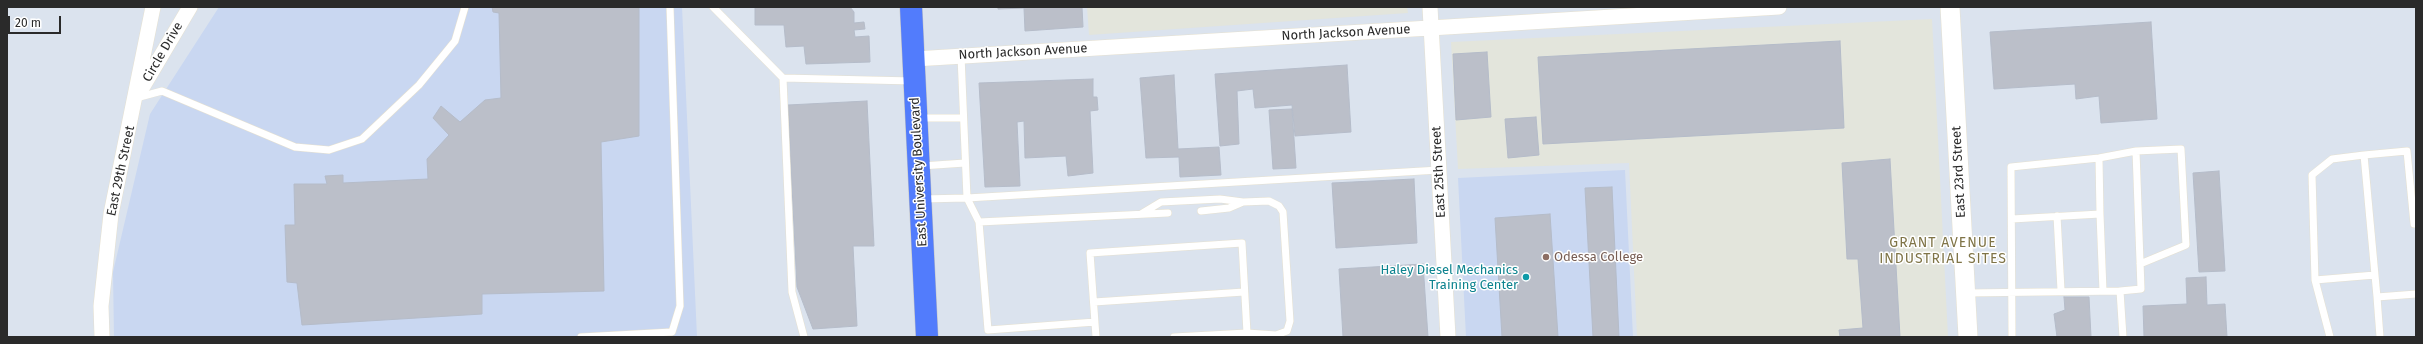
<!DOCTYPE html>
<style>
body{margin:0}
#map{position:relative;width:2423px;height:344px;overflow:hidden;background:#dbe3ee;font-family:"Fira Sans",sans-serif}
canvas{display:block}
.frame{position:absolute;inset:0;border:8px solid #2a2a2a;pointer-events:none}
.scale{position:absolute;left:8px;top:16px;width:53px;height:18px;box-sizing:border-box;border:2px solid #2a2a2a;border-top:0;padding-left:5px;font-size:12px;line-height:14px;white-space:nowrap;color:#2a2a2a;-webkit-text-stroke:3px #fff;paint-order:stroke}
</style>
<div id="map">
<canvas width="2423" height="344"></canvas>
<div class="frame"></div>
<div class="scale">20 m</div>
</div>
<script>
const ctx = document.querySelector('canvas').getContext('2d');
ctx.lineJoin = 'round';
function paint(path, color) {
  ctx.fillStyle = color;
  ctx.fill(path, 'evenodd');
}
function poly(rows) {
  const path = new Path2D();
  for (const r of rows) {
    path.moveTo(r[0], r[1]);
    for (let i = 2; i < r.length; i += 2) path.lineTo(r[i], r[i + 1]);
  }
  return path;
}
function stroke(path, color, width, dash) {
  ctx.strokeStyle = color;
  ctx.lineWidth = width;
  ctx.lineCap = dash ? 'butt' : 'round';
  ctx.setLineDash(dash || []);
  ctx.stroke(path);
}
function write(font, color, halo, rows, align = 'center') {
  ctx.font = font + ' "Fira Sans",sans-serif';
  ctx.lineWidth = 3;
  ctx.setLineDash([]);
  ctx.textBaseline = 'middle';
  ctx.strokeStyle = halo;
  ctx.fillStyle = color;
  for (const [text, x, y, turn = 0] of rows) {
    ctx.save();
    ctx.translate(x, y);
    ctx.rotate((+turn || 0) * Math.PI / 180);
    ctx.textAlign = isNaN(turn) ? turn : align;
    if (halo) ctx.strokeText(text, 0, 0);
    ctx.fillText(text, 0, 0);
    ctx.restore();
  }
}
const industrial = poly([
 [1087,7,1407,7,1408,13,1089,35],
 [1932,19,1948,337,1637,337,1629,163,1458,169,1451,42]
]);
const education = poly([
 [219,7,682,7,697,337,114,337,113,272,150,114],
 [1625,170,1633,337,1466,337,1458,178]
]);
const building = poly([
 [492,7,639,7,639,136,601,142,604,291,482,294,482,314,302,325,297,283,287,282,285,225,295,225,294,184,327,184,325,176,343,175,343,183,428,179,427,159,449,135,433,118,441,106,460,122,485,100,501,98,499,13,493,12,492,7],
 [755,7,850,7,854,12,854,23,864,22,865,29,854,30,855,37,869,36,870,62,806,64,804,46,786,47,784,25,755,25,755,7],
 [998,7,1082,7,1083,27,1025,31,1024,8,998,9,998,7],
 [2151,22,2157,119,2101,123,2099,96,2076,99,2075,84,1994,89,1990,32,2151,22],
 [1840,41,1844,128,1543,144,1538,57,1840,41],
 [1487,52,1491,117,1456,120,1453,54,1487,52],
 [1347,65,1351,132,1295,136,1292,105,1255,108,1253,89,1237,91,1239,144,1220,146,1215,74,1347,65],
 [1174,75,1178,149,1219,147,1221,175,1180,177,1179,157,1146,158,1140,78,1174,75],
 [1093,79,1093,97,1097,97,1098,110,1090,111,1093,173,1068,176,1066,156,1025,158,1024,121,1017,122,1020,186,985,187,979,83,1093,79],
 [867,101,874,246,853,246,857,326,813,329,797,287,788,105,867,101],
 [1292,109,1296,168,1273,169,1269,110,1292,109],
 [1536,117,1539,155,1508,158,1505,119,1536,117],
 [1890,159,1900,337,1840,337,1839,330,1863,328,1858,259,1847,259,1842,163,1890,159],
 [2219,171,2225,271,2199,272,2193,173,2219,171],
 [1414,179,1417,243,1336,248,1332,183,1414,179],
 [1612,187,1619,337,1593,337,1585,188,1612,187],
 [1550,214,1558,337,1502,337,1495,218,1550,214],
 [1423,264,1428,337,1343,337,1339,269,1423,264],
 [2206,277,2207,305,2225,304,2227,337,2144,337,2143,306,2187,304,2186,278,2206,277],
 [2064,297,2089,297,2091,337,2057,337,2054,314,2065,310,2064,297]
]);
const service = poly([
 [713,7,783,78,792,292,804,337],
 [961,56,967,198,1439,170],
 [783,78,913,81],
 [136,98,162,91,295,147,329,150,362,139,419,85,455,41,465,7],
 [919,118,963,118],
 [2136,151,2181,149,2186,245,2140,264],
 [2099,158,2100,214],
 [921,166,965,163],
 [922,199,967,198,979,222,988,330,1095,322],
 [1201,211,1229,208,1243,202,1269,201,1279,206,1283,212,1290,321,1287,331,1276,335,1247,333],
 [1141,214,1161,202,1220,199,1243,202],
 [2057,216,2061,290],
 [2012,219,2100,214,2103,291],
 [979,222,1168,213],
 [2315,280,2375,275],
 [1966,293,2120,291,2123,337],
 [2377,297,2364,155,2407,151,2414,224,2416,224],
 [1094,302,1244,292],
 [581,337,672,332,680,306,670,7],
 [1096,337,1090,253,1242,243,1247,333,1174,337],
 [2012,337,2011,167,2099,158,2136,151,2141,289,2120,291],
 [2330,337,2315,280,2312,175,2332,159,2364,155],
 [2380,337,2377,297,2416,294]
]);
const minor = poly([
 [1430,7,1448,337],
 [914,59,1779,7],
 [142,88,190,7],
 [102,337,101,306,111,214,153,7]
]);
const tertiary = poly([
 [1950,7,1968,337]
]);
const primary = poly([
 [911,7,927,337]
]);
const markers = [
 [1546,257,4,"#8d6e63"],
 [1526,277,4,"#0f9aa8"]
];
const streetNames = [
 ["North Jackson Avenue",1346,33,-3],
 ["Circle Drive",163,52,-60],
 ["North Jackson Avenue",1023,52,-3],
 ["East 29th Street",121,171,-78],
 ["East University Boulevard",919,172,-93],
 ["East 25th Street",1439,172,-93],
 ["East 23rd Street",1959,172,-93]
];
const educationNames = [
 ["Odessa College",1554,257]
];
const cultureNames = [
 ["Haley Diesel Mechanics",1518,270],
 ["Training Center",1518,285]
];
const neighbourhoodNames = [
 ["GRANT AVENUE",1943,243],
 ["INDUSTRIAL SITES",1943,259]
];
paint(industrial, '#e3e5dc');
paint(education, '#c9d7f1');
paint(building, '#bbbfc9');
stroke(building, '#b5bcc9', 1);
stroke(service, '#e5e0d0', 8);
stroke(minor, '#e5e0d0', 16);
stroke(tertiary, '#e5e0d0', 20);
stroke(primary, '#c3c3c3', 23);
stroke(service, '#fff', 7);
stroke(minor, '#fff', 15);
stroke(tertiary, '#fff', 19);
stroke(primary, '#527cfc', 22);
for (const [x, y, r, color] of markers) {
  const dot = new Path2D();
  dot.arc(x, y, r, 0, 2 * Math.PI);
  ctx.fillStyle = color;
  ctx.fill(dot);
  stroke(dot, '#fff', 1.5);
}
write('13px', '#2a2a2a', '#fff', streetNames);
write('13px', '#785e54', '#fff', educationNames, 'left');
write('13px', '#0d838f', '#fff', cultureNames, 'right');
ctx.letterSpacing = '1px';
write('14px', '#7f7447', '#fff', neighbourhoodNames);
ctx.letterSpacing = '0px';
</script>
